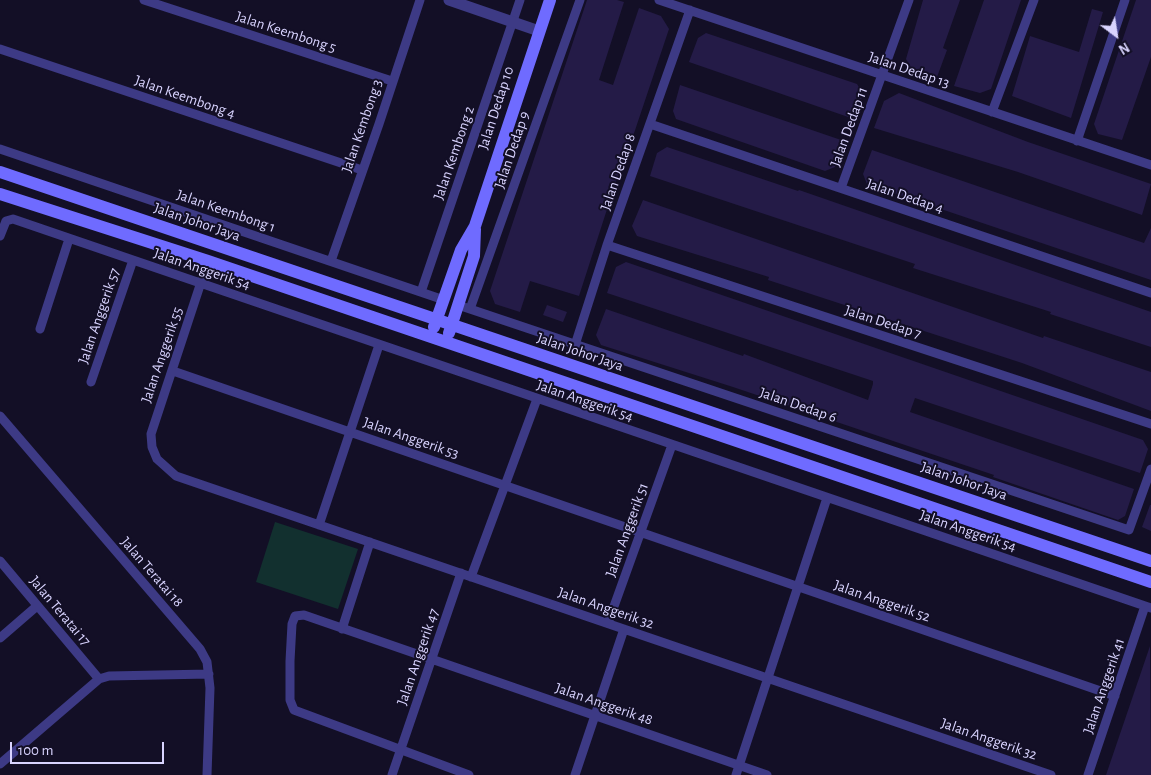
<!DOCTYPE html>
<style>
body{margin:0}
#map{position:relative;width:1151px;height:775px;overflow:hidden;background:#130f26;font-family:"Alegreya Sans",sans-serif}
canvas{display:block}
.north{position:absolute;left:1091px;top:10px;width:50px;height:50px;-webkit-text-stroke:4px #130f26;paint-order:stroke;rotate:149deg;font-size:14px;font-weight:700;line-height:20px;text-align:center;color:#d9d4ff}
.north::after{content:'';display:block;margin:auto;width:18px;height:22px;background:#d9d4ff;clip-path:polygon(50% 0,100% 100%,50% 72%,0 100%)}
.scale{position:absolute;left:10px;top:742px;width:154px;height:22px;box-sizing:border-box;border:2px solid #d9d4ff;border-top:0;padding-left:6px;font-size:15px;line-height:18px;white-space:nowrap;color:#d9d4ff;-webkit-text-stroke:4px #130f26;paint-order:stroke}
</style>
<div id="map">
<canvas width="1151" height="775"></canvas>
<div class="north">N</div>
<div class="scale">100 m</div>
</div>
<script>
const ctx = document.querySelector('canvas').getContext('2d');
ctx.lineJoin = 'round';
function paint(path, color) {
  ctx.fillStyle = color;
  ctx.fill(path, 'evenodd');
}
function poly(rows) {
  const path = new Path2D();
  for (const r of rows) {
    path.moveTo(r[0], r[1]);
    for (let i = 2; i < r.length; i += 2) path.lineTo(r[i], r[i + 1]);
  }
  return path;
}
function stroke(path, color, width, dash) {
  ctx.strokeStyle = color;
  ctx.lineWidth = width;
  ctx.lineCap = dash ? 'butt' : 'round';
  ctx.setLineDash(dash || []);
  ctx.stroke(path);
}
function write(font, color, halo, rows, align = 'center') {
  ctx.font = font + ' "Alegreya Sans",sans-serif';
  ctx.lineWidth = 4;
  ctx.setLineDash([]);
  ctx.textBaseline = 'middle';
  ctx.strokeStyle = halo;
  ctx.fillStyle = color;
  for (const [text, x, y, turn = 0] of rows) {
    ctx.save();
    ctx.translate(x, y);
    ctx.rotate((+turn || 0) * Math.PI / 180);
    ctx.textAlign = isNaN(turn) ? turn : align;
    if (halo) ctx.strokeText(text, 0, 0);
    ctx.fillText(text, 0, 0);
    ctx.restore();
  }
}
const green = poly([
 [275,522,358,549,338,609,256,582]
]);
const building = poly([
 [587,0,617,0,624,2,599,80,613,85,639,8,661,16,669,29,623,166,621,166,579,296,530,281,520,312,495,304,490,291],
 [923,0,960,0,943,48,947,50,937,77,911,68,906,59],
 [984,0,1021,0,991,89,980,93,954,86],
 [1136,0,1151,0,1151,57,1122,140,1098,134,1094,124],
 [1092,9,1103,12,1071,118,1012,96,1030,36,1079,52],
 [706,33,857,84,863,94,854,119,689,62,698,38],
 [680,85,844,141,835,167,825,171,676,119,673,111],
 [899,93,1028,142,1151,184,1142,215,1018,172,874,128,884,101],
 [667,147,798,191,799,190,1151,312,1151,347,1050,314,1051,312,913,268,915,264,650,176,657,153],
 [872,150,1144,243,1151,228,1151,280,867,184,863,174],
 [643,200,1043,338,1044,336,1151,372,1151,411,1022,363,768,280,769,277,637,236,632,226],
 [626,262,1143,440,1148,449,1140,473,915,398,910,412,1134,489,1125,516,1118,520,993,477,994,475,733,387,601,345,596,335,606,309,743,356,744,354,868,400,873,384,873,381,607,293,616,267],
 [547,305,567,312,563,322,543,315],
 [1150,505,1151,505,1151,531,1142,527],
 [1150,646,1151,775,1106,775]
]);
const minor = poly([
 [144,0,392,81],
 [659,0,1151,165],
 [0,49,362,170],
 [992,112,1034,0],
 [650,124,1151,293],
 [1077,141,1125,0],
 [0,149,444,300],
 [841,188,909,0],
 [0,236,6,221,13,219,1151,608],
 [607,245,1151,424],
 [208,261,151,434,152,447,157,459,176,476,1051,775],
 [331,261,379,124,420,0],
 [421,292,520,0],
 [458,305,1129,530,1151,469],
 [470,309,580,0],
 [40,329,69,239],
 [575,345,607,245,690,10],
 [173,371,1115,696],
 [91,382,133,260],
 [0,416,200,649,207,662,210,688,207,775],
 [319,525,379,345],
 [0,561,99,679],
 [471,577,537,399],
 [608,623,672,445],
 [342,629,370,542],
 [0,638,37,606],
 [0,764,99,679,109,676,209,674],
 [392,775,461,573],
 [469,775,294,710,290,700,290,661,292,624,295,616,304,615,767,775],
 [575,775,624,629],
 [736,775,827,498],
 [1088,775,1145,606]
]);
const tertiary = poly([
 [449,0,539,31]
]);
const secondary = poly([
 [0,172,1151,561],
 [0,194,208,261,1151,582],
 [434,327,461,250,475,226,550,0],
 [449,333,474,256,475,229]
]);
const streetNames = [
 ["Jalan Keembong 5",286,32,18],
 ["Jalan Dedap 13",909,70,19],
 ["Jalan Keembong 4",185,97,19],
 ["Jalan Dedap 10",496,108,-72],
 ["Jalan Kembong 3",362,126,-71],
 ["Jalan Dedap 11",849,127,-70],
 ["Jalan Dedap 9",512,150,-71],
 ["Jalan Kembong 2",454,153,-71],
 ["Jalan Dedap 8",618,172,-71],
 ["Jalan Dedap 4",905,196,19],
 ["Jalan Keembong 1",226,211,19],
 ["Jalan Johor Jaya",197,222,19],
 ["Jalan Anggerik 54",202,269,19],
 ["Jalan Anggerik 57",99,316,-71],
 ["Jalan Dedap 7",883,322,18],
 ["Jalan Johor Jaya",580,352,19],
 ["Jalan Anggerik 55",162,355,-71],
 ["Jalan Anggerik 54",585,401,19],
 ["Jalan Dedap 6",798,405,19],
 ["Jalan Anggerik 53",411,438,19],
 ["Jalan Johor Jaya",964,481,19],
 ["Jalan Anggerik 51",627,530,-70],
 ["Jalan Anggerik 54",968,531,19],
 ["Jalan Teratai 18",152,572,49],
 ["Jalan Anggerik 52",882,601,19],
 ["Jalan Anggerik 32",606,608,19],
 ["Jalan Teratai 17",60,611,50],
 ["Jalan Anggerik 47",418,657,-71],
 ["Jalan Anggerik 41",1104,686,-71],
 ["Jalan Anggerik 48",604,704,19],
 ["Jalan Anggerik 32",989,739,19]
];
paint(green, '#12302f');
paint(building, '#241b47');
stroke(minor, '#3d3a85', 9);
stroke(tertiary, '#3d3a85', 11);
stroke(secondary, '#6f6bff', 12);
write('15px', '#d9d4ff', '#130f26', streetNames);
</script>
